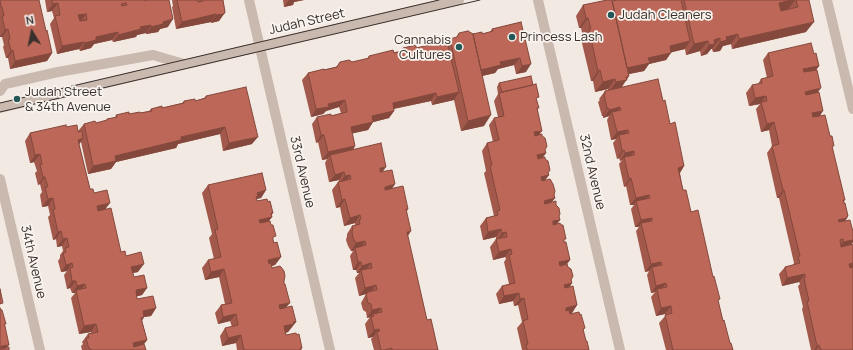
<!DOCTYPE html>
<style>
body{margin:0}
#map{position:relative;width:853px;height:350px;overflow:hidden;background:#f2e9e2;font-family:Manrope,sans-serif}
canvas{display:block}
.north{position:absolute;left:12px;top:12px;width:40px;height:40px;-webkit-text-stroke:3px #faf4ef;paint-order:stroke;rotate:350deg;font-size:11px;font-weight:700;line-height:16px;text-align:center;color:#392f2c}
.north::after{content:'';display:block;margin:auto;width:14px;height:18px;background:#392f2c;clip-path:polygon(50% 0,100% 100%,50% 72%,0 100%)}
</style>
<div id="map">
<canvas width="853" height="350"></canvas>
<div class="north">N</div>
</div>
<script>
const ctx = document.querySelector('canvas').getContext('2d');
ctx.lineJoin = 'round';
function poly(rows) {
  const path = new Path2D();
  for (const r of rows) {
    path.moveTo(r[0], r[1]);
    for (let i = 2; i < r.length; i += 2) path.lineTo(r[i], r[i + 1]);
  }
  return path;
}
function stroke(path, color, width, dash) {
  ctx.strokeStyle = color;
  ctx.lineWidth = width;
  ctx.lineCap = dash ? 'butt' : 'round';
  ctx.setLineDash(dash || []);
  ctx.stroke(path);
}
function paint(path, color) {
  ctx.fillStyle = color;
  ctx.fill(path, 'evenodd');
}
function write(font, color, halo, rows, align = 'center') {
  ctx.font = font + ' Manrope,sans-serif';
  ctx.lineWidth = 3.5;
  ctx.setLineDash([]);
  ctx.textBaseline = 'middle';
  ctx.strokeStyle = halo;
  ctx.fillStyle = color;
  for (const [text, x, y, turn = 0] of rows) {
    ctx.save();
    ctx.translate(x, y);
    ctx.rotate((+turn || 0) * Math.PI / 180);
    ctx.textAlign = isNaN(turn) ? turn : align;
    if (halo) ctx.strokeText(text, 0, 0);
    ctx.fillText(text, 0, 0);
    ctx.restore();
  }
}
const minor = poly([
 [249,0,330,350],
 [538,0,620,350],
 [827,0,853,109],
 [0,91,5,84,58,72,153,55,184,64],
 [0,108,459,0],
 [0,179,40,350]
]);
const tram = poly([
 [0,103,439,0],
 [0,112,480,0]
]);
const wall = poly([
 [0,0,46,31,52,53,47,61,10,69,8,58,6,58,3,47,4,45,2,37,0,37],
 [45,0,169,0,168,27,160,29,158,32,146,34,146,33,137,35,136,37,113,42,112,40,94,44,91,48,80,51,79,49,57,54,50,24,54,18,52,11,47,12],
 [172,0,223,0,225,12,219,21,211,23,211,22,176,29,172,7,173,6],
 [283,0,304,0,294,2,293,5,284,7],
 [617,0,809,0,806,32,732,49,731,44,723,46,720,51,713,52,712,49,711,49,707,54,701,56,700,51,686,55,685,49,671,52,666,60,649,64,644,71,629,74,629,76,622,87,663,101,684,166,680,173,683,190,691,212,718,301,723,321,730,343,733,350,666,350,659,323,666,315,665,314,656,316,651,297,655,292,651,293,647,275,649,271,645,272,636,231,639,227,635,227,631,209,634,205,630,205,626,186,624,187,619,164,622,160,620,161,619,158,617,159,613,143,616,139,611,140,607,120,609,116,603,118,603,116,602,116,598,102,600,100,599,99,605,91,608,90,608,89,595,92,593,81,591,81,581,39,583,37,581,28,579,28,576,16,583,5],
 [521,22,526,72,516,74,514,65,498,69,495,73,482,76,484,126,461,131,454,100,432,105,431,101,394,109,394,111,389,118,373,122,368,130,352,133,355,146,353,150,383,172,392,188,408,209,407,211,407,236,427,320,438,350,374,350,371,339,373,337,368,338,365,324,370,317,367,318,366,312,363,310,361,303,366,294,359,296,355,278,359,273,357,273,356,270,353,270,350,256,353,251,351,251,348,246,346,240,347,236,347,234,352,226,355,225,355,223,344,226,340,207,336,208,332,190,338,182,339,182,339,180,329,182,325,163,327,159,322,160,318,142,316,143,312,124,317,117,331,116,341,113,339,107,326,111,323,114,311,117,302,80,308,73,336,67,340,62,352,62,367,59,369,56,401,51,403,48,416,48,448,42,450,39,456,38,459,33,482,34,490,32,492,29],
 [768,53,814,54,819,66,816,70,820,116,832,148,845,200,844,201,848,216,845,221,853,232,853,242,851,245,853,350,811,350,802,309,803,307,798,286,800,284,799,282,782,286,779,274,785,267,793,265,794,263,779,198,777,198,767,153,772,146,769,130,761,132,756,109,760,104,749,106,746,93,752,85,758,84,761,79,767,78,763,60],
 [499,83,537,100,539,134,546,153,543,157,549,175,545,180,554,195,555,198,551,202,559,216,560,220,557,224,564,242,570,260,567,264,572,283,569,287,577,305,572,313,585,328,583,330,586,341,589,350,522,350,517,328,522,322,518,305,514,306,513,301,499,304,496,294,502,286,509,284,504,262,506,259,505,257,493,260,490,247,496,239,496,237,483,240,480,226,486,218,494,216,484,173,486,171,482,151,487,143,493,142,489,125,494,118,498,117,494,101,498,94,497,87],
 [206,96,252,144,223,151,220,134,178,144,176,148,116,162,111,169,88,174,81,142,79,144,90,189,106,209,121,252,126,256,138,272,133,273,134,277,147,288,142,295,137,296,137,299,156,308,151,316,144,317,142,321,147,340,144,344,146,350,82,350,81,346,83,344,82,342,88,334,91,333,91,332,79,334,71,298,75,293,72,293,70,288,67,289,64,275,67,271,61,272,58,261,60,258,60,255,63,251,62,246,57,247,56,239,53,240,48,217,50,215,48,206,42,207,40,195,42,192,40,184,38,185,35,173,37,171,34,162,30,163,25,141,30,133,66,127,78,131,84,124,96,123,106,121,107,119,115,118,116,115,140,113,149,111,151,109,162,108,182,103,184,101,195,101,204,98],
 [208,185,266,190,261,198,257,199,257,201,268,202,273,213,271,215,272,217,268,222,274,243,281,257,275,265,272,266,272,268,284,281,286,307,296,322,288,332,286,333,286,335,302,348,301,350,237,350,236,343,222,346,220,336,225,328,232,327,230,321,218,324,215,313,221,305,225,304,219,277,205,280,202,268,208,260,214,259,209,238,212,234,202,193]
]);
const shadedWall = poly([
 [289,0,304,0,294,2,293,5,284,7],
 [791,0,795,0,788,9,772,13,779,3],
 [58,3,52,11,47,12,53,4],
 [86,14,81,21,73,23,78,15],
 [216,14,211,22,176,29,182,22],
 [224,14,219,21,211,23,216,15],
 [586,18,588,18,581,28,579,28],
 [173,19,168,27,160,29,158,32,146,34,151,27,163,22],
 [814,22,806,32,732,49,739,39],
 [151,25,146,33,137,35,136,37,113,42,118,35,140,27],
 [8,29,2,37,0,37,5,30],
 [118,32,112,40,94,44,91,48,80,51,85,43,96,37],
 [738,34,731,44,723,46,720,51,713,52,720,42,726,37],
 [720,38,712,49,711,49,707,54,701,56,709,45,714,40],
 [690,41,685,49,665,54,670,46],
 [708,41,700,51,686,55,694,44],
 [84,42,79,49,57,54,62,46],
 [13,50,8,58,6,58,11,51],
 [52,53,47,61,10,69,15,61],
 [671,53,666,60,649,64,644,71,619,76,625,68,648,58],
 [520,58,514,65,498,69,495,73,473,78,478,71,500,62],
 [531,64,526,72,516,74,522,66],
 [819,66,814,73,798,77,803,69],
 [600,70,593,81,591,81,598,71],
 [629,76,619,90,608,93,616,82,626,77],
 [615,79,608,89,595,92,603,82],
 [821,88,815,96,800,100,805,92],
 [459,92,454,100,432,105,437,97],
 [436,93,431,101,387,110,393,103],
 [766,96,760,104,749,106,755,98],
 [345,100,339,107,326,111,323,114,311,117,316,109,328,104],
 [620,107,615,115,612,112,609,116,603,118,609,110],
 [607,108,608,108,603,116,602,116],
 [394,111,389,118,370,123,373,122,368,130,346,135,351,127,372,116],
 [823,111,818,119,807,121,812,113],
 [491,115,484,126,461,131,468,121],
 [774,122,769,130,761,132,767,124],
 [225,127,220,134,178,144,176,148,116,162,111,169,88,174,93,166,115,156,181,137],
 [628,130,622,138,619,135,616,139,611,140,617,132],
 [542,131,537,138,529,140,534,132],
 [321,135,324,135,318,142,316,143],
 [258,137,252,144,223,151,229,143],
 [83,138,78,146,78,140],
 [355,146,350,154,330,155,327,159,322,160,328,152],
 [624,150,619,158,617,159,622,151],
 [634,151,628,159,624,157,622,160,620,161,625,153],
 [546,153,541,160,532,163,537,155],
 [40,154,34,162,30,163,35,155],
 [684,166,679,174,678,168],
 [386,167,381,174,380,168],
 [344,172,339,180,329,182,335,175],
 [350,175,345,183,339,184,345,176],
 [549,175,543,183,535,185,541,177],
 [43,177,45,177,40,184,38,185],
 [631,178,626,186,624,187,629,179],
 [395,184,390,192,379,195,385,187],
 [266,190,261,198,256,199,257,193],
 [783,190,784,190,779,198,777,198],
 [649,195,644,202,636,201,634,205,630,205,636,198],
 [53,198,48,206,42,207,48,199],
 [555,198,549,206,538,208,544,201],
 [345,199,340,207,336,208,342,200],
 [110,203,104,211,91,214,97,206],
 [271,213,273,213,270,217,272,217,266,225,253,228,259,220],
 [360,215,355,223,344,226,350,218],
 [847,216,848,216,846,218,847,218,842,226,833,228,838,220],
 [652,218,646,225,641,223,639,227,635,227,641,220],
 [560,220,554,227,553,221],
 [501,229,496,237,483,240,488,232],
 [61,231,56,239,53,240,58,232],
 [411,231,406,239,407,232],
 [506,232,500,239,497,240,502,233],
 [67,238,62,246,57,247,63,239],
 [853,240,853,242,849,247,838,249,843,242],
 [365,241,360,249,355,248,353,251,351,251,356,243],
 [511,249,505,257,493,260,499,252],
 [281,257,275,265,262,268,268,260],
 [570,260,564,268,553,270,559,262],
 [358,262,361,262,356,270,353,270],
 [661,262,656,270,652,267,649,271,645,272,651,264],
 [72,263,67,271,61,272,66,265],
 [371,263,365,271,361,270,359,273,357,273,362,266],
 [853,263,853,270,844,272,849,264],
 [144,264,138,272,126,274,131,267],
 [224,269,219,277,205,280,211,272],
 [805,274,799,282,782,286,787,278],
 [72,281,76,281,70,288,67,289],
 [572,283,567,291,558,293,564,285],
 [666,283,660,291,657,289,655,292,651,293,656,286],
 [85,284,80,291,76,290,75,293,72,293,77,286],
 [376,285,370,293,368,292,366,294,359,296,365,288],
 [147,288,142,295,131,298,136,290],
 [519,293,513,301,499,304,504,296],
 [524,298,518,305,514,306,520,299],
 [290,303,284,310,273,313,279,305],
 [577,305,572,313,560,316,566,308],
 [671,306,665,314,656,316,661,308],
 [156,308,151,316,144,317,139,325,143,311],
 [381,308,375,316,373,314,371,317,367,318,372,310],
 [236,314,230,321,218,324,223,317],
 [293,322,296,322,288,332,279,334,284,326],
 [96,324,91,332,79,334,84,326],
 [379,329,373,337,368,338,374,330],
 [241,335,236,343,222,346,228,338],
 [147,340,141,348,132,350,133,343],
 [9,345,5,350,0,350,1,346],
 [819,345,816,350,814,350,817,346]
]);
const building = poly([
 [0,0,39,0,46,31,47,30,52,53,15,61,13,50,11,51,8,39,10,39,8,29,5,30,2,16,4,16,2,7,1,7,0,0],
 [52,0,145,0,145,1,147,0,169,0,173,19,163,22,163,24,151,27,151,25,140,27,141,29,118,35,118,32,96,37,96,40,85,43,84,42,62,46,55,16,60,15,58,3,53,4,52,0],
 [126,3,127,5,122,6,121,4,126,3],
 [86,14,87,20,80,21,78,15,86,14],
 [177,0,197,0,198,2,203,1,203,0,223,0,225,12,224,14,216,15,216,14,182,22,177,0],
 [607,0,612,0,629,76,626,77,627,80,616,82,615,79,603,82,600,70,598,71,589,29,591,29,588,18,586,18,583,5,607,0],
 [617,0,681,0,690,41,670,46,671,53,648,58,650,63,627,68,612,1,617,0],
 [684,0,791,0,779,3,781,11,798,7,796,0,809,0,814,22,739,39,738,34,726,37,727,40,720,42,720,38,714,40,715,44,709,45,708,41,694,44,684,0],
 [521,22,531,64,522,66,520,58,500,62,501,65,481,70,473,34,482,32,482,34,493,31,492,29,521,22],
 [468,31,473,34,491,115,468,121,450,39,457,37,459,33,468,31],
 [447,41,459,92,437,97,436,93,393,103,394,111,372,116,373,122,351,127,355,146,328,152,324,135,321,135,317,117,331,114,331,116,347,112,345,100,328,104,329,107,316,109,308,73,324,69,324,70,337,67,340,62,349,60,352,62,369,58,369,56,393,50,394,53,403,51,403,48,416,45,416,48,447,41],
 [811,43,814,54,816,53,819,66,803,69,804,72,817,70,821,88,805,92,806,95,819,92,823,111,812,113,813,117,825,115,830,136,832,136,834,146,832,146,845,200,843,200,844,203,845,203,848,216,847,216,847,218,838,220,839,222,850,220,853,232,853,240,843,242,843,239,840,240,841,247,853,244,853,263,849,264,850,268,853,267,853,350,821,350,819,345,817,346,807,301,809,301,804,278,805,278,805,274,787,278,785,267,800,263,798,257,800,256,784,190,783,190,772,146,779,144,774,122,767,124,761,102,767,101,766,96,755,98,752,85,762,83,761,79,773,76,768,53,811,43],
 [531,76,533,85,502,92,499,83,531,76],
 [658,79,663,101,665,100,670,124,675,122,684,166,678,168,683,190,686,190,691,212,698,210,713,277,714,276,720,299,718,300,723,321,724,320,730,343,731,343,733,350,673,350,665,315,672,313,671,306,661,308,657,289,667,287,666,283,656,286,652,267,662,265,661,262,651,264,641,223,652,221,652,218,641,220,636,201,650,198,649,195,636,198,631,178,629,179,624,157,634,155,634,151,625,153,624,150,622,151,619,135,629,133,628,130,617,132,612,112,621,110,620,107,609,110,608,108,607,108,604,94,605,94,605,91,658,79],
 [536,84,539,97,536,98,539,108,537,108,542,131,534,132,535,136,542,134,542,136,545,138,547,146,545,150,546,153,537,155,538,159,545,157,545,159,548,161,550,170,548,173,549,175,541,177,542,181,550,179,553,184,555,191,554,195,555,198,544,201,545,204,556,201,556,205,559,208,560,214,559,216,560,220,553,221,553,225,560,223,561,225,563,225,566,239,564,239,564,242,566,242,570,260,559,262,560,266,567,264,568,267,571,269,573,276,571,280,572,283,564,285,565,288,573,286,577,305,566,308,566,311,569,310,570,314,579,312,580,315,581,314,585,328,583,329,586,341,587,341,589,350,527,350,526,345,528,344,523,321,528,319,524,298,520,299,519,293,504,296,502,286,515,283,509,255,512,254,511,249,499,252,496,239,507,237,506,232,502,233,501,229,488,232,486,218,498,215,497,211,500,210,490,166,492,165,487,143,499,140,494,118,504,116,499,93,536,84],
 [246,87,258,137,229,143,225,127,181,137,181,140,115,156,116,161,93,166,84,124,95,121,96,123,107,120,107,119,117,117,116,115,129,112,129,114,140,112,140,113,152,111,151,109,162,106,162,108,184,103,184,101,195,99,195,101,206,98,206,96,246,87],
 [66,125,66,127,77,125,78,132,82,131,83,138,78,140,90,189,93,189,94,193,107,190,110,203,97,206,98,211,111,208,121,252,125,251,126,256,141,252,144,264,131,267,134,277,144,275,147,288,136,290,137,299,153,296,156,308,143,311,144,317,141,318,147,340,133,343,134,347,144,344,146,350,91,350,91,349,89,349,86,338,89,338,88,334,98,332,96,324,84,326,76,290,86,288,85,284,77,286,76,281,72,281,70,268,73,267,72,263,66,265,63,253,66,252,65,248,69,247,67,238,63,239,61,231,58,232,53,210,55,209,53,198,48,199,45,187,48,187,45,177,43,177,40,165,42,164,40,154,35,155,30,133,66,125],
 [381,143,386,167,380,168,380,172,392,170,395,184,385,187,385,190,403,186,408,209,406,209,411,231,407,232,427,320,431,319,438,350,392,350,392,348,384,350,381,350,377,332,380,331,379,329,374,330,371,317,374,316,373,314,382,312,381,308,372,310,371,304,368,303,366,295,368,292,377,290,376,285,365,288,361,270,372,268,371,263,362,266,361,262,358,262,355,248,366,245,365,241,356,243,353,238,352,232,353,228,352,226,360,224,359,220,361,219,360,215,350,218,345,199,342,200,338,182,351,179,350,175,345,176,344,172,335,175,330,155,381,143],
 [262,173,266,190,257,193,258,196,256,197,257,201,267,199,268,202,270,201,273,213,271,213,272,217,259,220,260,223,270,221,271,225,273,225,276,236,273,237,273,240,274,243,277,242,281,257,268,260,269,264,271,263,272,268,280,266,281,267,284,271,285,276,284,281,284,284,285,284,290,303,279,305,280,309,292,306,296,322,293,322,294,324,284,326,285,331,286,335,296,333,297,335,299,334,302,348,300,348,301,350,244,350,241,335,228,338,225,328,238,325,236,314,223,317,221,305,232,303,224,269,211,272,208,260,221,257,215,230,218,229,208,185,262,173],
 [0,289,3,303,0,304,0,289],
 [0,308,1,310,2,310,6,324,4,324,5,326,9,345,1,346,1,349,9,347,9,350,0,350,0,308]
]);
const markers = [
 [611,15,4,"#255757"],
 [512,37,4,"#255757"],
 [459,47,4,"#255757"],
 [17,99,4,"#255757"]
];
const poiNames = [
 ["Judah Cleaners",619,15],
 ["Princess Lash",520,37],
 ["Cannabis",451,40,"right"],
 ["Cultures",451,55,"right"],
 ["Judah Street",25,92],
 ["& 34th Avenue",25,107]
];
const streetNames = [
 ["Judah Street",307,22,-13],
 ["33rd Avenue",302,172,77],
 ["32nd Avenue",592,172,77],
 ["34th Avenue",33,262,77]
];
stroke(minor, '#cab9af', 10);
stroke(tram, '#392f2c', 1);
paint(wall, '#a2594b');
paint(shadedWall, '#84483d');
paint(building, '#bc6757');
stroke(building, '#84483d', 1);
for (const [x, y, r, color] of markers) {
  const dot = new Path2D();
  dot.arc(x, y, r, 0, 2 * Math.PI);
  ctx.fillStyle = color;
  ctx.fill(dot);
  stroke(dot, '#faf4ef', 1.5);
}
write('13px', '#392f2c', '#faf4ef', poiNames, 'left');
write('13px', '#392f2c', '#faf4ef', streetNames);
</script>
